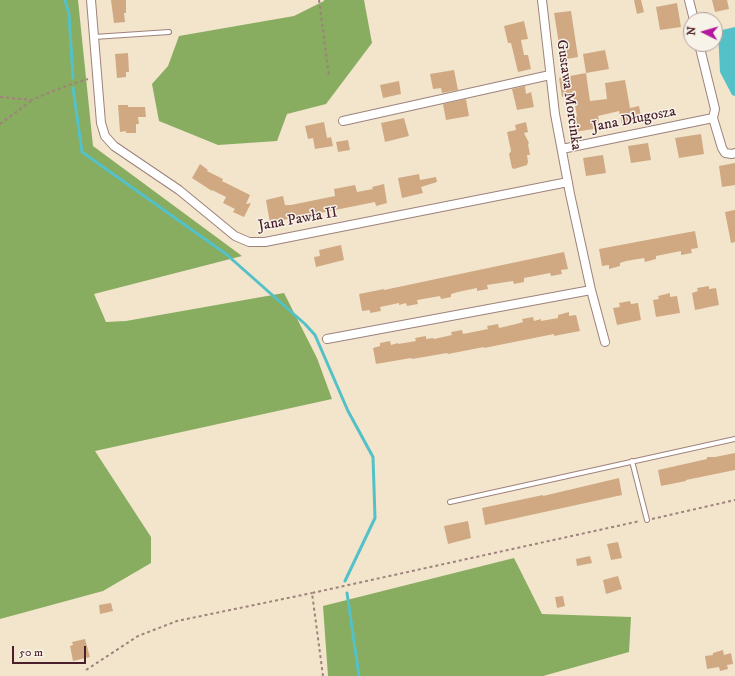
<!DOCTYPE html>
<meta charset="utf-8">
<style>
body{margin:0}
#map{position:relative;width:735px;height:676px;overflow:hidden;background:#f2e5cc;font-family:"IM FELL DW Pica",serif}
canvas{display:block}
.north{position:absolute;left:683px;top:12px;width:40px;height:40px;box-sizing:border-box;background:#f7f3e8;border:1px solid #b29e9c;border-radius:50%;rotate:275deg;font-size:11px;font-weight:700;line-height:16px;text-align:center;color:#4a1f2b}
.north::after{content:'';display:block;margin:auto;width:14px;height:18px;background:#b5179e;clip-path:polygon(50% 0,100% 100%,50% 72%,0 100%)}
.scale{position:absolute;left:12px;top:646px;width:74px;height:18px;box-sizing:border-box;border:2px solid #4a1f2b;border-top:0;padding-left:5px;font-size:12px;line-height:14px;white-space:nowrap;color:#4a1f2b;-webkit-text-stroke:3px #f7f3e8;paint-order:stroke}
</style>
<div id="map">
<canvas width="735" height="676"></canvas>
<div class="north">N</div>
<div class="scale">50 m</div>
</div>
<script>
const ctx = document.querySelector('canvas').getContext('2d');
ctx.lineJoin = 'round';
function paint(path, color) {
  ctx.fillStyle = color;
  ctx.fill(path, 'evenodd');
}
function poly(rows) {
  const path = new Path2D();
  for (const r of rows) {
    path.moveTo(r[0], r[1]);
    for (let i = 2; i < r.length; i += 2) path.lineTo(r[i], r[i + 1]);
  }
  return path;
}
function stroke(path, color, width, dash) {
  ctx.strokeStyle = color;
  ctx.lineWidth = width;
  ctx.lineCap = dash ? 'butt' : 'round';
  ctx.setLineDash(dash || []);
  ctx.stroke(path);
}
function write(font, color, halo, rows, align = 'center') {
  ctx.font = font + ' "IM FELL DW Pica",serif';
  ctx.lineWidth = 3;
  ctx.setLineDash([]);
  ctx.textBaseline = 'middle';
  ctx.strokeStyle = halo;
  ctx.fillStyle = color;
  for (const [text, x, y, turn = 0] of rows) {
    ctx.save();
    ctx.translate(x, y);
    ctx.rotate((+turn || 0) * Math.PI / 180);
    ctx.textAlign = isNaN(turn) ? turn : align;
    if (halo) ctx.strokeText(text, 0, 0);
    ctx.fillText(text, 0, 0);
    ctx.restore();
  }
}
const forest = poly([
 [0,0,78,0,93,146,242,256,94,294,106,322,126,321,284,293,317,358,332,399,95,451,151,537,151,563,103,591,0,619],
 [324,0,364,0,372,43,326,104,287,114,277,141,218,145,159,121,152,84,168,66,179,36,294,16,324,1],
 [514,558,542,614,631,617,629,652,543,676,328,676,323,606]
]);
const water = poly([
 [735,27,735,96,732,95,720,72,718,31]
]);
const stream = poly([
 [65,0,69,14,73,78],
 [73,88,82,152,226,254,305,324,315,335,348,411,373,457,375,518,345,581],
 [347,593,359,676]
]);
const building = poly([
 [111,0,126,0,126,13,124,13,125,22,114,23],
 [634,0,641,0,644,12,637,14],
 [712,0,727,0,729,9,715,12],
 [677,3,681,27,660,30,656,7],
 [571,11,578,57,561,60,558,44,559,44,554,13],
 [524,21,528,39,521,40,524,55,528,55,531,69,518,72,511,43,508,43,504,26],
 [605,50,609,69,586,73,583,54],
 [128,53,129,72,126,72,126,77,117,78,115,54],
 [454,70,458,90,442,93,441,88,433,89,430,74],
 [586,73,590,101,607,99,605,83,625,80,630,108,639,106,642,121,622,124,619,111,598,116,600,128,574,132,572,117,577,116,573,95,562,97,559,78],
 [399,81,401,94,383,98,380,85],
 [525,86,526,94,531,92,534,107,517,110,512,89],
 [466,99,469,116,446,120,443,104],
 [118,105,128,105,128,107,145,107,146,117,138,117,139,124,136,124,136,133,126,133,126,131,120,132],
 [404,118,409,136,385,142,381,123],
 [324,122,327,138,331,137,333,146,315,149,313,138,308,139,305,126],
 [526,122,528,132,524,133,529,143,528,144,530,155,527,155,528,162,527,165,514,169,512,168,509,154,511,151,507,132,516,130,515,125],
 [701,134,704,154,679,158,675,138],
 [348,140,350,150,338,152,336,142],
 [648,143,651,160,631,163,628,146],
 [603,155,606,173,586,176,583,158],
 [735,163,735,185,722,187,719,166],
 [200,164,208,170,207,171,223,179,222,181,250,195,246,204,251,203,244,217,233,212,235,209,223,203,226,197,212,190,212,191,192,178],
 [419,174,420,180,436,177,437,182,421,187,423,193,402,198,398,178],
 [384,184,387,203,376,206,375,202,315,214,315,215,292,221,292,218,270,223,266,200,283,196,285,205,291,205,335,196,334,189,355,185,357,192,373,189,372,187],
 [735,210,735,242,731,243,725,212],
 [695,231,698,248,691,249,692,253,681,255,681,251,656,256,656,259,645,262,644,258,626,261,620,263,620,266,609,269,609,265,602,266,599,249],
 [341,245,344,260,316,267,314,257,320,256,319,250],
 [564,252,568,269,561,270,562,274,551,276,550,273,524,278,524,282,514,284,513,281,487,285,488,289,477,291,477,288,458,292,451,294,451,297,441,299,440,296,417,300,418,304,407,306,406,303,399,305,399,303,380,307,381,311,370,313,370,310,362,311,359,294,384,289,384,290],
 [709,286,709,289,716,288,719,305,695,310,692,293,698,291,697,288],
 [670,293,670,297,677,296,680,313,656,317,653,300,659,299,658,296],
 [630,301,631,304,638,303,641,320,617,325,613,308,620,307,619,303],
 [569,312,569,316,576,315,580,331,554,336,554,334,484,348,484,347,448,354,447,353,412,359,411,358,376,364,373,348,380,346,380,343,390,341,391,345,398,343,398,344,416,341,415,338,426,336,426,339,433,338,434,339,452,335,451,332,462,330,463,334,488,329,487,326,498,324,499,328,516,324,523,322,522,319,533,317,534,321,541,319,541,321,558,318,558,315],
 [735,453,735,470,686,480,686,481,661,486,658,470,707,459,707,457,715,457],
 [619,478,622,495,485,525,482,508,543,495,543,496],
 [468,521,471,538,448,544,444,526],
 [618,542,622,558,611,560,607,544],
 [590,556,592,563,577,566,576,559],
 [618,576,622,589,606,594,603,580],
 [563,596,565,606,557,608,555,597],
 [111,603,113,611,100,614,99,605],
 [85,639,90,657,73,661,70,646,73,645,72,642],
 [723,650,724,655,731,653,733,664,727,665,728,669,720,671,719,667,707,669,705,656,713,655,713,653]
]);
const path = poly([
 [319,0,329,76],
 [0,97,31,100,66,86,88,79],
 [0,124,31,101],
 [652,519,735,500],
 [86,670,138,636,177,621,312,593],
 [323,676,312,593,640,521]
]);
const lane = poly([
 [94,37,169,32],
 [632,461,647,520],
 [450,502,735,439]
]);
const street = poly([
 [91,0,101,123,105,136,114,146,179,190,235,236,249,242,265,242,568,182],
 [542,0,555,114,570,194,591,290,605,342],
 [689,0,694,20],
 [699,44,715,109,713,118,722,148,725,153,732,154,735,153],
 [343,121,550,75],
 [562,149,713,118],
 [327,339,591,290]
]);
const streetNames = [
 ["Gustawa Morcinka",568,95,82],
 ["Jana Długosza",634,120,-11],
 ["Jana Pawła II",298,220,-10]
];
paint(forest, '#88ac60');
paint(water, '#53c1c7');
stroke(stream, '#53c1c7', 3);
paint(building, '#d0a983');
stroke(lane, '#9e827c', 6);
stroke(street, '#9e827c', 10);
stroke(path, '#9e827c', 2, [3, 3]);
stroke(lane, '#fff', 4);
stroke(street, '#fff', 8);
write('15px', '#4a1f2b', '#f7f3e8', streetNames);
</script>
